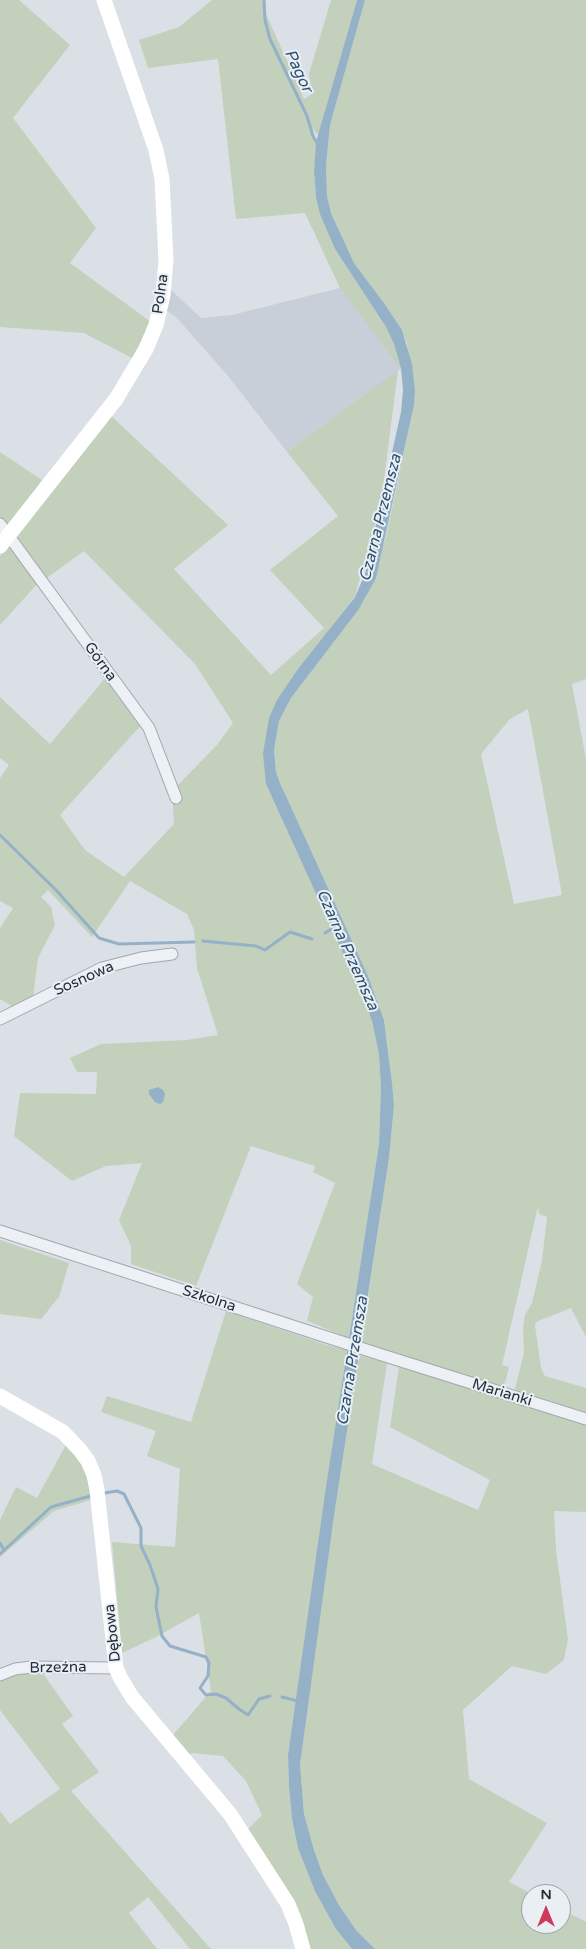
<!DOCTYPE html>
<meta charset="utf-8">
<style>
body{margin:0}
#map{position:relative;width:586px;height:1949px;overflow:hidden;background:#dbe0e6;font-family:"Varela Round",sans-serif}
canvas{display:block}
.north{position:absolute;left:521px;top:1884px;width:50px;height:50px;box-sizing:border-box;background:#eaeff4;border:1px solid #9ba2aa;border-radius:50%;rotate:0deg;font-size:14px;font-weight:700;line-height:20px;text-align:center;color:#252f3c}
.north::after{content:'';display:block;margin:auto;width:18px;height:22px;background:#d1395c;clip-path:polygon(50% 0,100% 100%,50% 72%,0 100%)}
</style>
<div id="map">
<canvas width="586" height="1949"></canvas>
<div class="north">N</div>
</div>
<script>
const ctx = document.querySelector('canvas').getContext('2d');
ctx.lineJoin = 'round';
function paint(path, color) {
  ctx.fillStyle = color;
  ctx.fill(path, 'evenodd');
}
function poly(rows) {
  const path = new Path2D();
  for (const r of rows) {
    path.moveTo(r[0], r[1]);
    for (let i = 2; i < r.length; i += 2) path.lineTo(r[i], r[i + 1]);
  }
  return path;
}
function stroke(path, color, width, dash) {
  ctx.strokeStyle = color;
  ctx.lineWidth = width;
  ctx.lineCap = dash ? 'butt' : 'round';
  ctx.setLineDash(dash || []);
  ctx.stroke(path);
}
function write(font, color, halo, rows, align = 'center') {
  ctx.font = font + ' "Varela Round",sans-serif';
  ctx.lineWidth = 4;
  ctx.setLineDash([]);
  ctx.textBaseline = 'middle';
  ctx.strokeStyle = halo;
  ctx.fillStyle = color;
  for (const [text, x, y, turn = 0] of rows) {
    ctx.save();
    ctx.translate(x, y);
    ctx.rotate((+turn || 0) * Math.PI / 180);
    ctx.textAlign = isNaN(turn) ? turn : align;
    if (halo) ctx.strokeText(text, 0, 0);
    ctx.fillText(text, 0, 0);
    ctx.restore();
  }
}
const built = poly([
 [340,288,403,367,287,452,228,376,176,317,164,309,170,289,201,318,232,315]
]);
const green = poly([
 [0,0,19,0,70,45,13,118,96,228,70,263,151,322,132,358,84,333,0,327],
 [212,0,265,0,266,14,304,99,312,94,309,74,331,0,357,0,326,108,321,132,316,134,312,126,316,146,314,171,316,197,335,249,386,327,394,344,401,369,340,288,305,213,236,219,218,59,148,68,139,40,179,27],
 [365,0,586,0,586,679,572,684,586,759,586,1337,571,1308,536,1322,535,1325,541,1368,545,1376,586,1388,586,1415,518,1394,515,1389,524,1353,523,1328,525,1315,532,1303,542,1261,547,1217,539,1214,538,1206,502,1365,509,1367,505,1383,499,1387,361,1343,389,1158,394,1105,388,1048,384,1020,368,976,294,817,276,772,274,750,279,721,291,698,359,609,366,597,386,537,414,405,415,391,407,344,402,330,384,303,354,263,331,213,327,196,326,166,330,125],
 [528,709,562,895,514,904,481,754,510,719],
 [398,370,381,503,355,596,277,700,266,784,367,1006,373,1025,379,1055,381,1087,379,1144,349,1338,307,1321,313,1297,297,1284,335,1183,313,1172,315,1166,251,1146,196,1286,131,1264,131,1246,119,1220,142,1163,106,1166,72,1181,14,1136,20,1093,96,1094,97,1072,77,1072,70,1058,101,1044,187,1040,218,1035,197,968,194,930,187,914,130,881,92,937,48,890,41,897,51,907,55,925,38,958,33,998,15,1008,0,999,0,928,13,908,0,901,0,778,9,765,0,758,0,697,50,744,106,677,142,724,60,815,85,850,124,877,174,824,172,791,217,745,233,723,195,664,84,551,44,580,17,536,111,416,228,525,174,569,271,675,324,628,270,570,338,516,287,452],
 [0,452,42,480,5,535,0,530],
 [9,545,39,582,0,625,0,556],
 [0,1240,69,1263,59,1297,41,1319,0,1314],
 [226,1311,327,1345,347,1350,288,1755,289,1787,292,1819,298,1848,336,1929,352,1949,309,1949,247,1830,262,1815,246,1781,223,1756,192,1753,188,1755,172,1736,211,1691,199,1613,156,1637,122,1653,112,1542,175,1547,180,1469,147,1456,156,1431,101,1412,107,1396,191,1422],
 [359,1355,387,1363,372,1464,478,1510,490,1480,390,1427,399,1367,586,1422,586,1512,554,1511,556,1550,568,1639,564,1660,546,1674,512,1666,463,1710,469,1779,547,1823,509,1882,532,1894,531,1924,561,1924,561,1909,586,1922,586,1949,375,1949,356,1930,339,1905,323,1875,314,1850,304,1814,300,1764,301,1749,334,1516],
 [67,1443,91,1477,94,1499,54,1511,0,1557,0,1520,16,1487,37,1498],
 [42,1672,73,1716,62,1724,99,1772,71,1791,211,1949,190,1949,148,1897,129,1913,157,1949,0,1949,0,1811,10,1824,60,1789,0,1710,0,1682,10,1675]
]);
const water = poly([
 [357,0,365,0,330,125,326,166,327,196,331,213,354,263,384,303,402,330,412,364,415,391,414,405,376,578,359,609,291,698,279,721,274,750,276,772,280,783,368,976,384,1020,392,1083,394,1105,389,1158,334,1516,300,1764,304,1814,314,1850,323,1875,339,1905,356,1930,375,1949,352,1949,336,1929,315,1891,298,1848,292,1819,289,1787,288,1755,326,1487,379,1144,381,1087,379,1055,373,1025,367,1006,266,784,263,754,269,718,277,700,298,669,355,597,365,574,401,412,403,390,401,368,394,344,386,327,335,249,320,214,316,197,314,171,316,142],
 [158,1087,163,1090,165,1094,163,1102,160,1104,155,1102,149,1094,149,1090]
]);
const stream = poly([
 [264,0,265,20,270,39,307,116,313,136,318,145],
 [0,835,56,890,99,938,119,944,194,942],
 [325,933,335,927],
 [203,941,256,946,265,950,290,932,312,939],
 [104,1493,117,1491,124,1494,141,1528,141,1546,150,1565,158,1589,156,1607,162,1636,170,1646,206,1657,209,1663,208,1676,200,1688,206,1695,216,1694,226,1698,239,1709,248,1715,259,1699,270,1696],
 [0,1543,4,1550],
 [0,1554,51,1507,94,1495],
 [282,1697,298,1701]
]);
const street = poly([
 [0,524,149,728,176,798],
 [0,1019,102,968,141,958,172,954],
 [0,1231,382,1355,586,1419],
 [0,1675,15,1669,32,1667,116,1668]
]);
const secondary = poly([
 [0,546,116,399,146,349,156,325,163,295,166,260,162,179,156,150,104,0],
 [0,1396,63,1432,80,1450,88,1461,94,1475,97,1490,116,1668,120,1677,132,1697,230,1814,288,1904,296,1924,303,1949]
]);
const streetNames = [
 ["Polna",161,294,-82],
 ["Górna",100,662,54],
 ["Sosnowa",84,979,-24],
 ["Szkolna",209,1299,18],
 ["Marianki",502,1393,17],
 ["Dębowa",113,1633,-96],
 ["Brzeźna",58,1668,-1]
];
const waterNames = [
 ["Pagor",298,71,65],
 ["Czarna Przemsza",381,518,-76],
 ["Czarna Przemsza",347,950,66],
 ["Czarna Przemsza",353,1361,-81]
];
paint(built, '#c9cfd8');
paint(green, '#c2d0bc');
paint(water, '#94b1c8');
stroke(stream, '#94b1c8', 3);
stroke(street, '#a1a7b0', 13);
stroke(street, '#edf0f4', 11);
stroke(secondary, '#fff', 15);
write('15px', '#252f3c', '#eaeff4', streetNames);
write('italic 16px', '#2e5171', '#eaeff4', waterNames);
</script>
